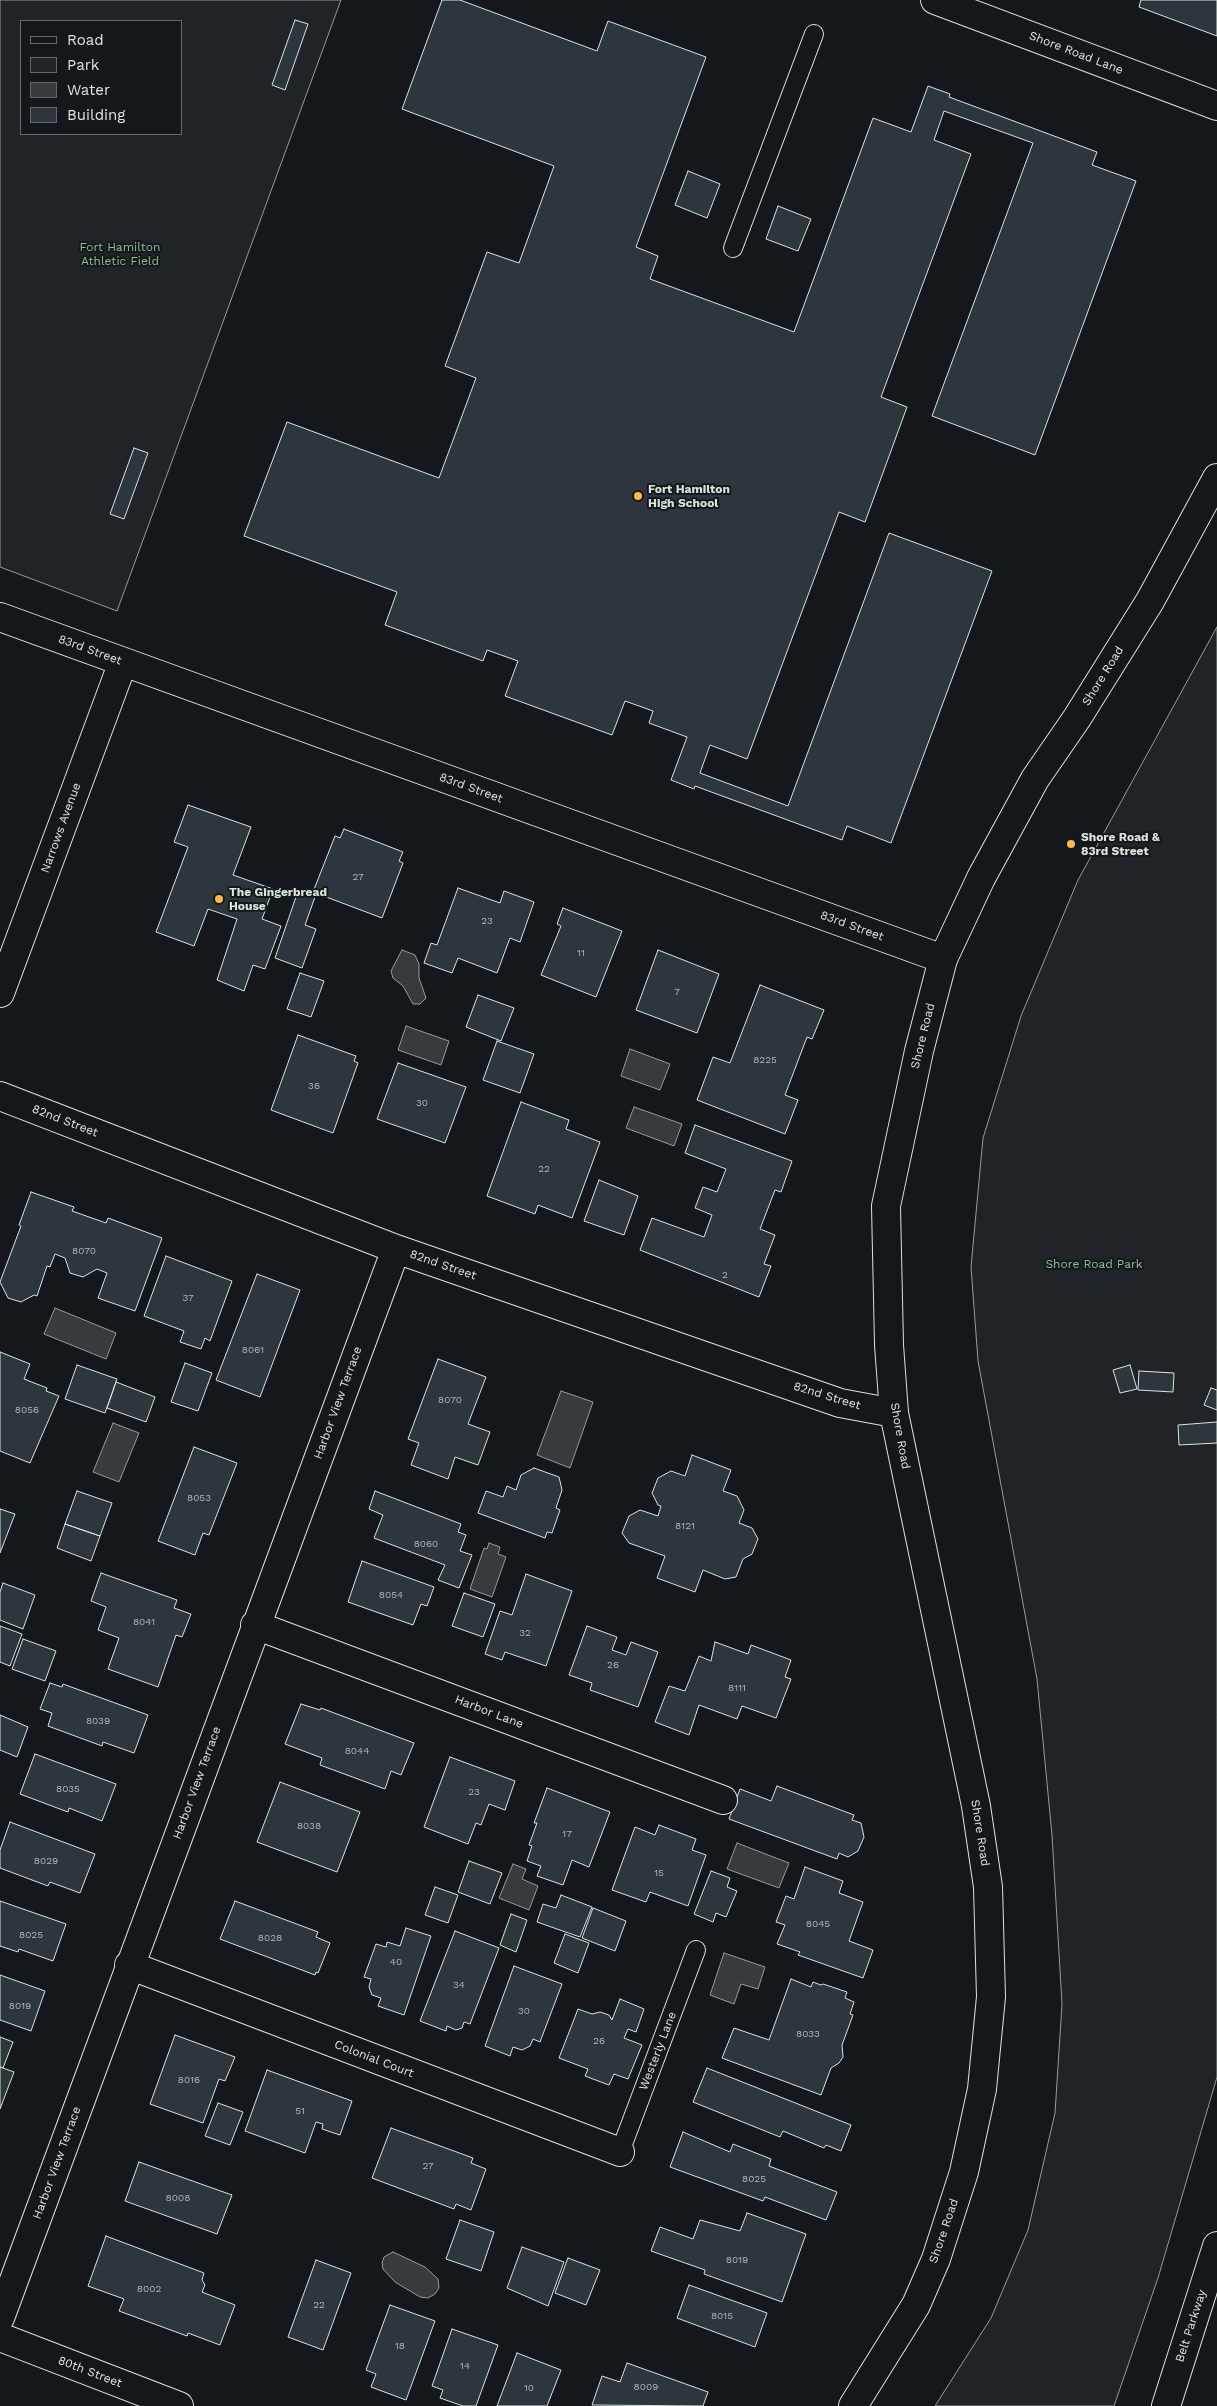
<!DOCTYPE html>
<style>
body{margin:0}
#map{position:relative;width:1217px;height:2406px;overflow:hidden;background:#14181c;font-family:"Work Sans",sans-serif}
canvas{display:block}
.legend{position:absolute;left:20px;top:20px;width:162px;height:115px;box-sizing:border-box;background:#14181c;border:1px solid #626a69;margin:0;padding:6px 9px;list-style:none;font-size:15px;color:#d8e6dc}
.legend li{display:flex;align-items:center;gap:10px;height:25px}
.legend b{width:25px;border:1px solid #626a69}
</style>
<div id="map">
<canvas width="1217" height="2406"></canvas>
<ul class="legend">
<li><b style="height:6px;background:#14181c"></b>Road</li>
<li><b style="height:14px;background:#202428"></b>Park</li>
<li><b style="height:14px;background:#363b3e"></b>Water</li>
<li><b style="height:14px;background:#2c363c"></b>Building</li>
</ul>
</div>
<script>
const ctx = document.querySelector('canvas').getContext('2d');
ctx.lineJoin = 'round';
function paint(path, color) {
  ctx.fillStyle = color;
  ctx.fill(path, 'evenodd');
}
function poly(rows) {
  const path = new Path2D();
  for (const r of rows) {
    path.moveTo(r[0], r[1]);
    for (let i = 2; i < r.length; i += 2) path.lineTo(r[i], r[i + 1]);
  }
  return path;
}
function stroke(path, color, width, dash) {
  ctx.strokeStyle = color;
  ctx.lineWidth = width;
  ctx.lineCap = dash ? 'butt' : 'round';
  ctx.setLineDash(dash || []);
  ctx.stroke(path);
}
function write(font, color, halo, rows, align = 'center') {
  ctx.font = font + ' "Work Sans",sans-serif';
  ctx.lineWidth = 4;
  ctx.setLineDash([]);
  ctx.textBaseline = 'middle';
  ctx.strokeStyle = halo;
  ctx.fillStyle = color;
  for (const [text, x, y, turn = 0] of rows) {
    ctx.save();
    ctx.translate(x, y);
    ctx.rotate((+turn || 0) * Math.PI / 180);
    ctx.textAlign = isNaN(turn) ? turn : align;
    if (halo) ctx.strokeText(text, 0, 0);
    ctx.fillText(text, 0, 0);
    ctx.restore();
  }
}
const green = poly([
 [0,0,341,0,117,611,0,567,0,0],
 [21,21,181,21,181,134,21,134,21,21],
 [1217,627,1217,2077,1158,2278,1114,2406,935,2406,991,2318,1028,2230,1055,2113,1062,2004,1052,1835,1037,1679,978,1361,971,1267,983,1138,1021,1016,1078,880,1217,627]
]);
const water = poly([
 [402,950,415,955,419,964,419,978,426,998,420,1004,413,1004,403,986,393,978,391,971,402,950],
 [406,1026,449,1041,441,1065,398,1050,406,1026],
 [630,1049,670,1064,660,1090,621,1076,630,1049],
 [634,1107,682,1124,674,1146,626,1128,634,1107],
 [55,1308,116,1333,106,1359,44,1334,55,1308],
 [561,1391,593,1402,570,1468,537,1455,561,1391],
 [113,1423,139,1433,119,1482,93,1472,113,1423],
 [489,1543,500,1547,498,1554,506,1557,492,1597,470,1589,484,1548,487,1549,489,1543],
 [737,1843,789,1863,779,1888,727,1869,737,1843],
 [513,1864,526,1869,522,1879,538,1886,529,1910,499,1898,513,1864],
 [724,1953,765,1967,758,1989,741,1984,734,2004,710,1995,724,1953],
 [393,2252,425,2267,438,2279,439,2288,435,2294,428,2298,420,2297,395,2282,383,2269,382,2263,384,2257,393,2252]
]);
const building = poly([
 [442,0,460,0,597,51,608,21,706,57,636,247,658,256,650,279,794,332,873,118,911,132,928,86,950,94,949,97,1097,152,1092,165,1136,181,1035,455,932,416,1033,143,944,111,934,140,971,154,881,397,907,407,865,522,839,512,747,759,710,745,700,773,788,806,889,533,992,571,891,843,847,826,842,840,695,786,694,789,671,780,687,737,649,723,653,711,625,701,612,735,505,696,518,661,487,650,483,661,385,625,397,592,244,536,287,422,439,478,476,378,445,366,487,252,519,263,554,166,402,109,442,0],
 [1141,0,1217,0,1217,36,1139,7,1141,0],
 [295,20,308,24,285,90,272,85,295,20],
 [688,171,720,184,707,218,675,205,688,171],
 [778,206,811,219,798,251,766,239,778,206],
 [134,448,148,453,124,519,110,514,134,448],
 [188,805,251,827,233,875,273,889,262,919,281,926,265,969,253,965,244,991,217,980,237,919,208,909,194,946,156,932,188,847,174,842,188,805],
 [344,829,403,852,399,861,403,863,382,918,313,892,335,836,340,838,344,829],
 [458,888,500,903,504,891,534,902,520,942,510,938,497,973,458,958,452,973,424,963,431,943,437,945,458,888],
 [298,891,315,897,305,925,316,929,302,968,275,958,298,891],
 [563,908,622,931,596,997,541,975,561,926,557,924,563,908],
 [658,950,719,974,697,1033,636,1010,658,950],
 [300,973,324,981,311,1017,287,1009,300,973],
 [760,985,824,1010,812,1039,807,1037,785,1095,798,1100,785,1134,697,1100,713,1057,730,1063,760,985],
 [478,995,514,1008,501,1041,466,1027,478,995],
 [298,1035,356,1056,354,1061,358,1063,333,1133,271,1110,298,1035],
 [497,1041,534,1054,520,1093,483,1080,497,1041],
 [398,1063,466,1087,445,1143,377,1119,398,1063],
 [521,1102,569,1120,566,1129,600,1142,572,1218,538,1205,535,1214,487,1196,521,1102],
 [695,1125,792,1161,781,1192,775,1190,760,1229,775,1235,764,1264,771,1266,759,1297,640,1250,652,1218,704,1237,712,1215,695,1208,703,1187,717,1192,726,1169,685,1153,695,1125],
 [599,1180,638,1196,624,1235,584,1221,599,1180],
 [31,1192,74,1207,72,1211,106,1223,108,1218,162,1238,135,1311,98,1298,107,1273,97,1269,83,1277,70,1273,65,1258,55,1254,50,1267,47,1266,37,1296,34,1295,21,1302,8,1298,0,1282,21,1226,19,1225,31,1192],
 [166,1256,232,1281,210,1341,205,1338,201,1349,180,1342,184,1331,144,1316,166,1256],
 [257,1274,300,1290,260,1397,216,1380,257,1274],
 [0,1352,30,1364,24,1379,47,1388,46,1391,59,1396,30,1463,0,1451,0,1352],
 [438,1359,486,1377,468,1424,490,1432,478,1465,455,1457,448,1479,411,1465,419,1443,408,1439,438,1359],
 [185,1363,212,1373,198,1411,171,1402,185,1363],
 [77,1365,117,1379,105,1413,65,1399,77,1365],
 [1130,1365,1137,1389,1120,1393,1113,1370,1130,1365],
 [1139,1371,1174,1373,1173,1392,1138,1390,1139,1371],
 [116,1382,155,1397,146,1422,107,1408,116,1382],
 [1211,1388,1217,1390,1217,1410,1204,1405,1211,1388],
 [1217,1422,1217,1443,1179,1445,1178,1425,1217,1422],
 [194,1447,237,1463,209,1535,203,1533,195,1555,158,1541,194,1447],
 [692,1455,731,1470,723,1491,737,1496,744,1510,739,1523,752,1528,758,1539,752,1554,743,1559,736,1577,725,1579,703,1570,695,1592,657,1578,665,1556,629,1543,622,1533,629,1516,640,1510,658,1516,661,1506,658,1505,652,1493,658,1478,671,1471,685,1476,692,1455],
 [534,1468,559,1477,562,1490,556,1508,560,1510,552,1533,547,1532,545,1538,478,1513,486,1491,503,1497,507,1486,516,1490,521,1475,534,1468],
 [77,1491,112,1503,100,1536,65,1524,77,1491],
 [375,1491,461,1524,458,1532,466,1535,460,1551,472,1555,459,1588,438,1580,445,1565,374,1538,383,1515,369,1509,375,1491],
 [0,1509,15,1514,0,1553,0,1509],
 [65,1524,100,1536,91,1561,57,1548,65,1524],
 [362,1561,434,1587,427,1606,421,1604,413,1625,348,1602,362,1561],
 [101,1573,177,1600,174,1608,191,1614,182,1637,176,1635,158,1687,108,1669,119,1638,98,1630,106,1607,91,1601,101,1573],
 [526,1574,572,1591,546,1666,505,1652,502,1660,485,1654,500,1611,512,1615,526,1574],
 [3,1583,35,1595,23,1629,0,1620,0,1592,3,1583],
 [464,1593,495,1604,483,1637,452,1626,464,1593],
 [0,1626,22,1634,10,1666,0,1662,0,1626],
 [587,1626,617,1637,612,1650,626,1655,631,1642,658,1652,638,1707,590,1690,592,1683,569,1675,587,1626],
 [23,1639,56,1651,45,1681,12,1669,23,1639],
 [715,1642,748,1654,751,1645,791,1660,785,1677,791,1679,776,1718,742,1706,737,1719,699,1705,689,1735,655,1722,669,1686,685,1691,699,1656,711,1661,715,1642],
 [50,1683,62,1687,63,1684,148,1715,134,1753,103,1742,102,1746,48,1726,52,1713,40,1709,50,1683],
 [301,1704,320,1710,321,1708,414,1743,401,1775,391,1771,385,1789,320,1765,322,1758,285,1744,301,1704],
 [0,1715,28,1727,17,1757,0,1750,0,1715],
 [35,1754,116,1784,102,1821,69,1808,68,1812,20,1794,35,1754],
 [450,1757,515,1781,505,1810,489,1804,481,1825,476,1823,468,1844,424,1827,450,1757],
 [280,1782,360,1812,337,1872,257,1842,280,1782],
 [777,1786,854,1815,852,1820,861,1823,864,1837,858,1851,848,1857,839,1853,837,1859,729,1819,740,1789,771,1801,777,1786],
 [547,1788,610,1812,589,1867,572,1860,563,1885,537,1876,541,1866,527,1861,532,1846,529,1845,537,1823,534,1823,547,1788],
 [10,1822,95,1854,80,1893,50,1882,48,1886,0,1868,0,1850,10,1822],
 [659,1825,696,1839,692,1850,706,1855,688,1906,650,1892,646,1902,612,1890,635,1827,655,1835,659,1825],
 [469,1861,502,1873,490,1904,458,1892,469,1861],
 [805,1867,843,1881,839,1893,863,1902,849,1941,873,1950,863,1978,798,1955,800,1952,777,1944,785,1925,776,1922,786,1896,794,1899,805,1867],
 [711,1871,730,1878,727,1887,737,1891,726,1917,716,1913,713,1922,694,1914,711,1871],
 [435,1887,458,1895,448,1923,425,1915,435,1887],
 [561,1895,592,1907,580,1937,537,1922,543,1904,556,1908,561,1895],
 [0,1901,66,1924,53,1961,19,1949,18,1952,0,1946,0,1901],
 [235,1901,318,1932,316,1937,330,1943,318,1973,316,1972,315,1975,220,1939,235,1901],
 [593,1908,626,1921,615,1951,582,1938,593,1908],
 [511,1914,527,1920,516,1952,500,1945,511,1914],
 [406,1928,431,1936,404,2015,378,2006,381,1998,372,1995,369,1987,371,1979,364,1977,376,1944,386,1947,387,1942,400,1946,406,1928],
 [455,1931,499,1948,470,2024,464,2022,462,2028,456,2030,447,2026,446,2031,420,2021,455,1931],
 [565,1934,589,1943,578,1973,554,1963,565,1934],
 [514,1966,562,1984,540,2042,533,2039,530,2046,522,2050,513,2047,510,2056,485,2046,514,1966],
 [0,1975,45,1991,31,2031,0,2020,0,1975],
 [791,1979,811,1987,813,1982,821,1985,823,1984,847,1992,845,1998,854,2002,850,2014,853,2015,842,2045,843,2057,839,2063,831,2068,821,2095,722,2058,734,2028,769,2040,791,1979],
 [620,1999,644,2009,636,2032,628,2029,624,2038,642,2045,628,2079,614,2074,609,2085,585,2076,588,2069,559,2058,578,2009,592,2014,600,2012,609,2015,612,2020,620,1999],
 [175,2035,235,2057,225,2081,219,2079,203,2123,150,2104,175,2035],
 [0,2037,13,2042,3,2068,0,2067,0,2037],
 [0,2067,14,2072,0,2109,0,2067],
 [707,2068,851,2125,841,2151,826,2145,824,2148,783,2131,780,2137,693,2102,707,2068],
 [267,2070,352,2101,340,2135,322,2129,323,2124,316,2122,305,2153,245,2131,267,2070],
 [218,2103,243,2112,230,2145,205,2136,218,2103],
 [391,2128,473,2158,471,2163,486,2169,471,2210,456,2204,454,2209,372,2178,391,2128],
 [683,2132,730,2152,733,2144,771,2159,769,2166,837,2192,826,2220,765,2197,763,2201,670,2167,683,2132],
 [139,2162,232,2195,217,2234,125,2201,139,2162],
 [747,2213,806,2234,782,2302,704,2274,705,2270,651,2251,660,2227,693,2239,700,2220,740,2231,747,2213],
 [460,2220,494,2232,481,2271,446,2259,460,2220],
 [106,2236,204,2273,202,2280,205,2285,202,2292,235,2305,220,2345,188,2333,187,2336,119,2311,124,2299,88,2286,106,2236],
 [522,2247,564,2262,548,2306,507,2288,522,2247],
 [568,2258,600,2270,586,2305,555,2293,568,2258],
 [316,2260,351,2273,323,2350,288,2337,316,2260],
 [689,2285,767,2313,755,2347,677,2318,689,2285],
 [390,2305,435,2321,406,2400,371,2387,376,2374,366,2370,390,2305],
 [452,2329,498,2345,476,2406,463,2406,440,2398,443,2390,432,2386,452,2329],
 [517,2353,561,2370,547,2406,497,2406,517,2353],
 [627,2363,708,2392,703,2406,592,2405,602,2376,620,2382,627,2363]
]);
const lane = poly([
 [733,248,814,34],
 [620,2152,696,1950]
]);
const street = poly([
 [935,0,1217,106],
 [0,617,943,959],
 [0,993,123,662],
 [0,1096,396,1249,840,1403,894,1413],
 [255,1625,723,1800],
 [129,1965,620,2152],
 [0,2318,396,1249],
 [0,2337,179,2406]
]);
const secondary = poly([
 [853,2406,916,2305,936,2259,964,2172,982,2089,991,1997,988,1887,976,1806,894,1413,889,1345,886,1206,919,1051,943,959,981,878,1035,779,1077,718,1150,601,1217,478]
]);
const highway = poly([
 [1166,2406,1217,2246]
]);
const markers = [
 [638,496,5,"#ffb74d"],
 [1071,844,5,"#ffb74d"],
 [219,899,5,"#ffb74d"]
];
const numberNames = [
 ["27",358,877],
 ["23",487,921],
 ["11",581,953],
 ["7",677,992],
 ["8225",765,1060],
 ["36",314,1086],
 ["30",422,1103],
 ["22",544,1169],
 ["8070",84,1251],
 ["2",725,1275],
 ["37",188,1298],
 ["8061",253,1350],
 ["8070",450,1400],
 ["8056",27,1410],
 ["8053",199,1498],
 ["8121",685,1526],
 ["8060",426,1544],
 ["8054",391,1595],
 ["8041",144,1622],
 ["32",525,1633],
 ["26",613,1665],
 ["8111",737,1688],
 ["8039",98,1721],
 ["8044",357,1751],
 ["8035",68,1789],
 ["23",474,1792],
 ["8038",309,1826],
 ["17",567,1834],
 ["8029",46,1861],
 ["15",659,1873],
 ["8045",818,1924],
 ["8025",31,1935],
 ["8028",270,1938],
 ["40",396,1962],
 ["34",459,1985],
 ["8019",20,2006],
 ["30",524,2011],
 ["8033",808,2034],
 ["26",599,2041],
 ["8016",189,2080],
 ["51",300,2111],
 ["27",428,2166],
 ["8025",754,2179],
 ["8008",178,2198],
 ["8019",737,2260],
 ["8002",149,2289],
 ["22",319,2305],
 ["8015",722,2316],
 ["18",400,2346],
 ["14",465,2366],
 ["8009",646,2387],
 ["10",529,2388]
];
const streetNames = [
 ["Shore Road Lane",1076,53,21],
 ["83rd Street",90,650,20],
 ["Shore Road",1103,676,-58],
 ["83rd Street",471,788,20],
 ["Narrows Avenue",61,828,-70],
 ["83rd Street",852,926,20],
 ["Shore Road",923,1036,-76],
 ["82nd Street",65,1121,21],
 ["82nd Street",443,1265,19],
 ["82nd Street",827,1396,17],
 ["Harbor View Terrace",338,1403,-70],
 ["Shore Road",900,1436,80],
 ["Harbor Lane",489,1712,21],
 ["Harbor View Terrace",197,1783,-70],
 ["Shore Road",980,1833,81],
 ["Westerly Lane",658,2051,-69],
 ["Colonial Court",374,2059,21],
 ["Harbor View Terrace",57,2163,-70],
 ["Shore Road",944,2231,-71],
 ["Belt Parkway",1191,2326,-72],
 ["80th Street",90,2372,21]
];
const parkNames = [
 ["Fort Hamilton",120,247],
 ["Athletic Field",120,261],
 ["Shore Road Park",1094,1264]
];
const poiNames = [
 ["Fort Hamilton",648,489],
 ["High School",648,503],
 ["Shore Road &",1081,837],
 ["83rd Street",1081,851],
 ["The Gingerbread",229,892],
 ["House",229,906]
];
paint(green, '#202428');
stroke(green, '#939e99', 1);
paint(water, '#363b3e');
stroke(water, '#939e99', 1);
paint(building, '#2c363c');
stroke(building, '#d8e6dc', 1);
stroke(lane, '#d8e6dc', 20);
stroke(street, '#d8e6dc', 30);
stroke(secondary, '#d8e6dc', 30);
stroke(highway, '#d8e6dc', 30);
stroke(lane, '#14181c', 18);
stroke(street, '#14181c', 28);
stroke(secondary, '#14181c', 28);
stroke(highway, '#14181c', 28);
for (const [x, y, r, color] of markers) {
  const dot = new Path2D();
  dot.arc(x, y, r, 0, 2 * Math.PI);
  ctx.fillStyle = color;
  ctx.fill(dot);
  stroke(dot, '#14181c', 2);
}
write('10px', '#adbab4', null, numberNames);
write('12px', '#d8e6dc', '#14181c', streetNames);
write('12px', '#8ac095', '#14181c', parkNames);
write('bold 12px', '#d8e6dc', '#14181c', poiNames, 'left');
</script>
